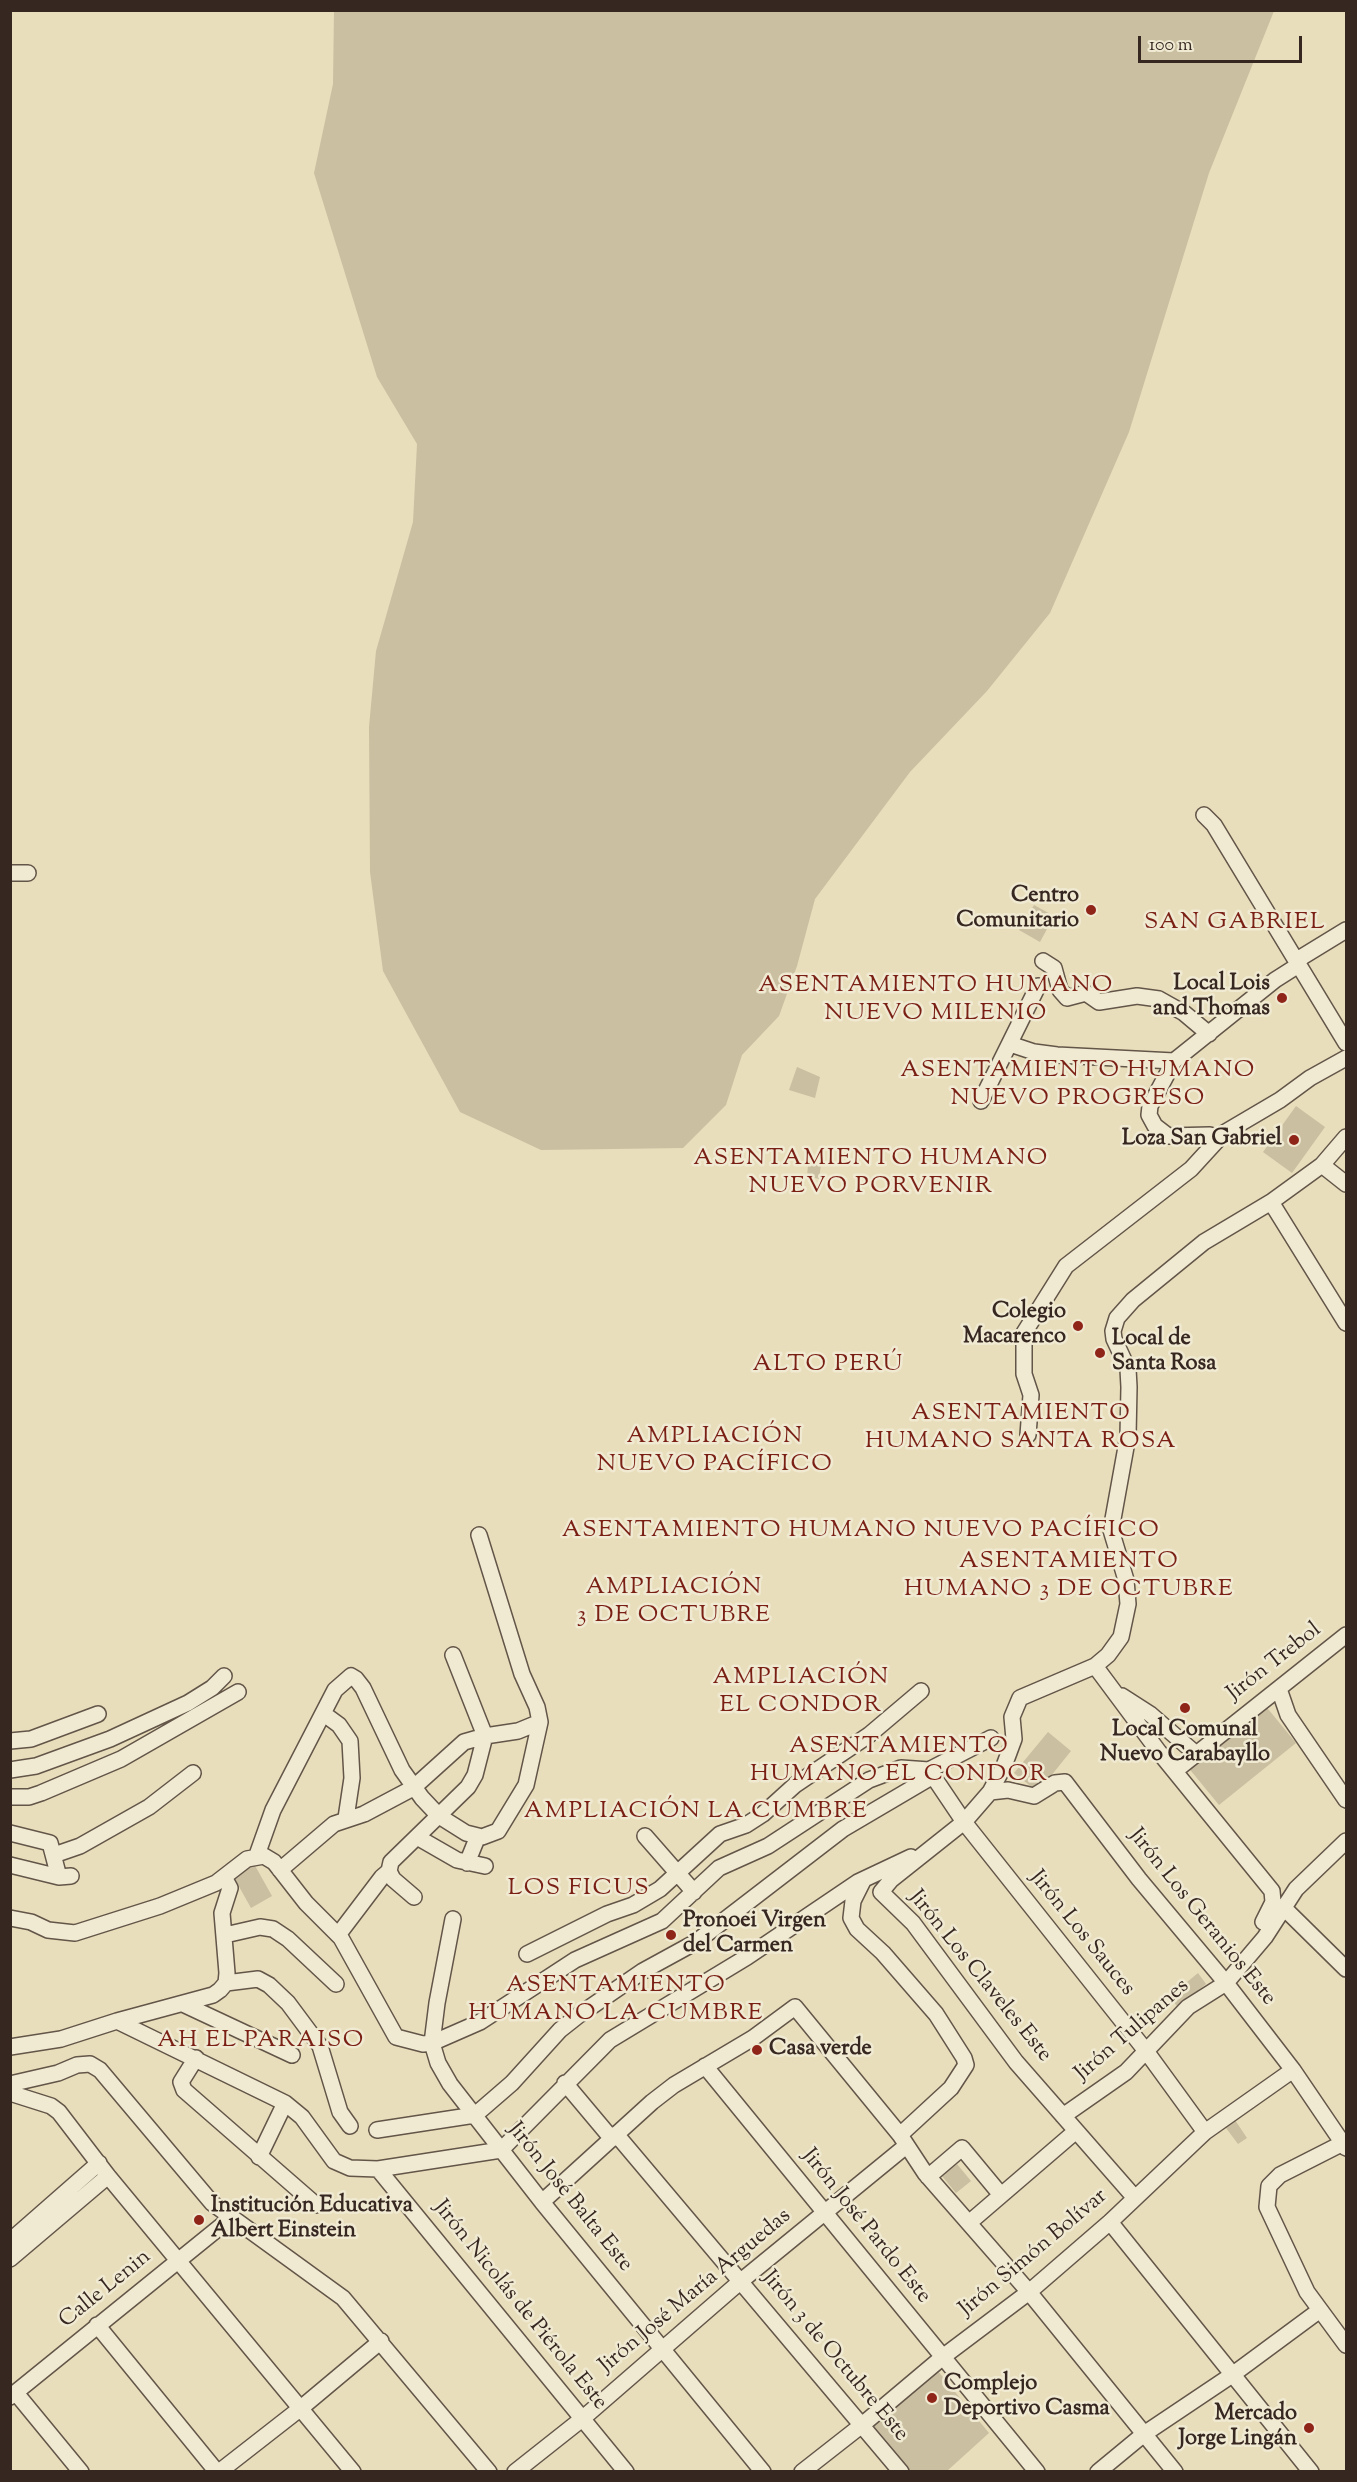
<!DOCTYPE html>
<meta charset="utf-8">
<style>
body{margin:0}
#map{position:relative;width:1357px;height:2482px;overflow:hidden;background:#e8debb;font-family:"Sorts Mill Goudy",serif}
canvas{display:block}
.frame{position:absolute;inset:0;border:12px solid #372721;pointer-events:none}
.scale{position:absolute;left:1138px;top:36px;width:164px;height:27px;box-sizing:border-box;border:3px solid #372721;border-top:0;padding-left:8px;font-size:18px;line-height:21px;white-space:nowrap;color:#372721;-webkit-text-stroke:4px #f0ead3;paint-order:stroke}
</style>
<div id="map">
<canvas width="1357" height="2482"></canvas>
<div class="frame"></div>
<div class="scale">100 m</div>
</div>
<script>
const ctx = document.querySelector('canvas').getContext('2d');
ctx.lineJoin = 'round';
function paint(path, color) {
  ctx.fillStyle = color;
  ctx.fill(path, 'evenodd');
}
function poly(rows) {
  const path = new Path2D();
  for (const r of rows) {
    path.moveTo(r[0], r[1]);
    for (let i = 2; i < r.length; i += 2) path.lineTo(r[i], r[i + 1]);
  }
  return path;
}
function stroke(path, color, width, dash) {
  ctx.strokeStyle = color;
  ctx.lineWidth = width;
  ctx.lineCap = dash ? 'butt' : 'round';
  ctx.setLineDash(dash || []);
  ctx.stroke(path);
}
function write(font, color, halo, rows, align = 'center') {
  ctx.font = font + ' "Sorts Mill Goudy",serif';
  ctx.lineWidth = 5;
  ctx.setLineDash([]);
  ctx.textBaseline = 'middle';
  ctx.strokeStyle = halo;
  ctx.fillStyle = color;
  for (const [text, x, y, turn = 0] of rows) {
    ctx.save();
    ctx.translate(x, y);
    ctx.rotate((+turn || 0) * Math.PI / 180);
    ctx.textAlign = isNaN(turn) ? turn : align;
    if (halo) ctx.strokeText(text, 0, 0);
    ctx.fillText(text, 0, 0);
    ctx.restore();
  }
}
const green = poly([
 [334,11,1274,11,1209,173,1129,432,1050,613,987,691,910,772,815,899,797,966,779,1016,742,1055,726,1105,683,1148,541,1150,460,1112,383,971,370,872,369,727,376,651,413,522,417,444,377,377,314,173,333,84],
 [1034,905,1054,916,1040,942,1019,930],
 [797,1067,820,1077,815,1098,789,1090],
 [1296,1106,1325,1127,1292,1173,1263,1152],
 [809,1155,822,1158,819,1179,807,1176],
 [1264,1704,1296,1743,1219,1805,1187,1766],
 [1048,1732,1071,1751,1038,1792,1014,1773],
 [253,1862,272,1896,251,1908,232,1874],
 [1198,1973,1206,1984,1178,2007,1169,1997],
 [1233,2117,1247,2138,1238,2144,1223,2124],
 [957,2164,971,2181,956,2193,942,2176],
 [937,2370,989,2433,947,2471,910,2471,871,2425]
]);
const minor = poly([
 [1204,815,1214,825,1346,1043],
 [10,873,28,873],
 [1297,960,1346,930],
 [1043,961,1054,968,1060,990,1067,998,1086,993,1099,1002,1137,996,1159,999,1184,1013,1209,1034],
 [1010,1044,1034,1052,1057,1055,1174,1061],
 [981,1101,1038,986],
 [1219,1138,1210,1135,1168,1136,1155,1126,1149,1115,1150,1106,1174,1061,1275,980,1297,966],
 [1322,1165,1346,1184],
 [1271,1202,1346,1323],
 [1028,1435,1031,1395,1024,1374,1024,1333,1066,1266,1191,1169,1224,1133,1280,1100,1310,1078,1346,1058],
 [1095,1666,1159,1752,1272,1891,1273,1902,1263,1922],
 [1279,1689,1288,1715,1346,1800],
 [1122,1696,1150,1714,1196,1754],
 [324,1714,339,1725,350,1741,352,1778,346,1818],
 [10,1741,31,1739,98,1714],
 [10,1770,36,1766,110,1739,188,1703,212,1688,224,1676],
 [929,1770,964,1822,1146,2051,1205,2132],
 [1175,1771,1346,1635],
 [990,1792,1008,1790,1034,1796,1055,1783,1065,1782,1139,1879,1226,1983,1293,2070,1346,2148],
 [10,1797,29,1797,41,1793,121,1759,238,1692],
 [10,1833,50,1843,59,1877],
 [645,1836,694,1892],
 [417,1837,457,1860,485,1866],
 [54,1855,80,1846,149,1807,193,1773],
 [257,1855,273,1810,335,1690,351,1676,356,1679,363,1688,402,1770,422,1798,439,1816,466,1833,482,1837,498,1831,526,1785,540,1722,537,1707,522,1674,479,1535],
 [467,1863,478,1836],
 [10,1865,59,1877,71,1876],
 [280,1870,334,1824,364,1814,413,1788,464,1742,485,1736,453,1655],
 [864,1879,853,1901,851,1918,857,1929,883,1953,936,2014,964,2058,966,2065,951,2088,900,2135],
 [414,1897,393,1879,389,1871,391,1862,468,1787,475,1775,485,1736,518,1731,540,1722],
 [1283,1907,1346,1969],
 [10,1918,31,1922,48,1930,75,1933,160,1906,216,1883,247,1859,264,1856,274,1862,306,1903,341,1938,396,2037,423,2044,432,2043,480,2022,575,1960,662,1921,719,1868,768,1846,869,1780,901,1768,929,1770,991,1738],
 [453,1919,437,2003,432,2043,438,2063,450,2084,542,2202,763,2472],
 [225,1935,260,1927,273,1929,288,1939,336,1984],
 [338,1935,382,1877,389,1871],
 [527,1954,607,1914,633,1905,660,1889,720,1834,746,1825,763,1814,795,1785,869,1735,921,1691],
 [226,1983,258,1979,269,1985,288,2003,320,2046,340,2112,350,2126],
 [183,2004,292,2055],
 [117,2021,285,2103,302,2117,334,2161,350,2168,378,2169,501,2150,610,2040,747,1957,858,1882,911,1857],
 [10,2047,61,2039,117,2021,213,1995,220,1990,226,1983,227,1973,222,1913,230,1888,224,1877],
 [196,2058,181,2082,184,2090,316,2205],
 [705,2066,1037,2472],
 [565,2083,612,2139],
 [10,2084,58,2073,77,2065,90,2064,100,2070,212,2203,343,2298,489,2472],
 [10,2093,51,2106,59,2112,108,2176,353,2472],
 [1063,2116,1126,2072,1188,2007,1226,1983,1265,1937,1296,1889,1346,1841],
 [377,2130,475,2115,512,2083,560,2030,579,2015,643,1971,696,1942,843,1829,933,1776],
 [616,2134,901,2472],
 [1343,2143,1280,2175,1269,2186,1267,2207,1307,2292,1346,2345],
 [259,2157,285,2103],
 [378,2169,626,2472],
 [928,2177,962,2148,1001,2195],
 [1135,2198,1016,2062,913,1923,881,1892,891,1880,964,1822,990,1792,1004,1766,1014,1739,1012,1717,1020,1698,1095,1666,1108,1655,1121,1637,1128,1604,1126,1580,1111,1530,1128,1436,1129,1387,1128,1369,1114,1339,1113,1331,1117,1318,1133,1300,1204,1242,1271,1202,1322,1165,1346,1137],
 [542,2202,652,2102,674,2085,753,2038,795,2007,900,2135,925,2173,1029,2292,1175,2472],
 [970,2222,1076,2131],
 [1110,2222,1311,2472],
 [10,2241,99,2163],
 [10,2259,108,2176],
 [97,2325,217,2472],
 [16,2393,81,2472],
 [10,2397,231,2218],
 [219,2472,301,2408,381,2341],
 [515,2472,582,2419,741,2281,906,2146],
 [802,2472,862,2425,944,2356,1029,2292,1110,2222,1205,2132,1293,2070],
 [1098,2472,1144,2434,1232,2375,1320,2310]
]);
const markers = [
 [1091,910,6,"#8f2418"],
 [1282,998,6,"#8f2418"],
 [1294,1140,6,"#8f2418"],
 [1078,1326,6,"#8f2418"],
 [1100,1353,6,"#8f2418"],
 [1185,1708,6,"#8f2418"],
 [671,1935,6,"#8f2418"],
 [757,2050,6,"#8f2418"],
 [199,2220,6,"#8f2418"],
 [932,2398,6,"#8f2418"],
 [1309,2428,6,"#8f2418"]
];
const poiNames = [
 ["Centro",1079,897],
 ["Comunitario",1079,922],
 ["Local Lois",1270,985],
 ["and Thomas",1270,1010],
 ["Loza San Gabriel",1282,1140],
 ["Colegio",1066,1313],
 ["Macarenco",1066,1338],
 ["Local de",1112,1340,"left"],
 ["Santa Rosa",1112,1365,"left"],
 ["Local Comunal",1185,1731,"center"],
 ["Nuevo Carabayllo",1185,1756,"center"],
 ["Pronoei Virgen",683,1922,"left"],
 ["del Carmen",683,1947,"left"],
 ["Casa verde",769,2050,"left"],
 ["Institución Educativa",211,2207,"left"],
 ["Albert Einstein",211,2232,"left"],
 ["Complejo",944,2385,"left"],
 ["Deportivo Casma",944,2410,"left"],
 ["Mercado",1297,2415],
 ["Jorge Lingán",1297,2440]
];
const streetNames = [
 ["Jirón Trebol",1275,1663,-38],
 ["Jirón Los Geranios Este",1201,1918,51],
 ["Jirón Los Sauces",1081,1934,51],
 ["Jirón Los Claveles Este",979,1977,51],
 ["Jirón Tulipanes",1133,2031,-41],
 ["Jirón José Balta Este",569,2198,51],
 ["Jirón José Pardo Este",865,2227,51],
 ["Jirón Simón Bolívar",1034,2254,-40],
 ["Calle Lenin",106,2290,-39],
 ["Jirón José María Arguedas",696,2292,-40],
 ["Jirón Nicolás de Piérola Este",519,2306,51],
 ["Jirón 3 de Octubre Este",834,2357,50]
];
const neighbourhoodNames = [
 ["SAN GABRIEL",1235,924],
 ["ASENTAMIENTO HUMANO",936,987],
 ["NUEVO MILENIO",936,1015],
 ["ASENTAMIENTO HUMANO",1078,1072],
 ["NUEVO PROGRESO",1078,1100],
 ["ASENTAMIENTO HUMANO",871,1160],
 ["NUEVO PORVENIR",871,1188],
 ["ALTO PERÚ",828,1366],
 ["ASENTAMIENTO",1021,1415],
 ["HUMANO SANTA ROSA",1021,1443],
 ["AMPLIACIÓN",715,1438],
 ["NUEVO PACÍFICO",715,1466],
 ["ASENTAMIENTO HUMANO NUEVO PACÍFICO",861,1532],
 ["ASENTAMIENTO",1069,1563],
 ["HUMANO 3 DE OCTUBRE",1069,1591],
 ["AMPLIACIÓN",674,1589],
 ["3 DE OCTUBRE",674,1617],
 ["AMPLIACIÓN",801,1679],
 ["EL CONDOR",801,1707],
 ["ASENTAMIENTO",899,1748],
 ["HUMANO EL CONDOR",899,1776],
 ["AMPLIACIÓN LA CUMBRE",696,1813],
 ["LOS FICUS",579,1890],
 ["ASENTAMIENTO",616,1987],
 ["HUMANO LA CUMBRE",616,2015],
 ["AH EL PARAISO",261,2042]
];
paint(green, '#cabfa1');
stroke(minor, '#635548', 18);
stroke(minor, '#f0ead3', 15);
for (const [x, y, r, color] of markers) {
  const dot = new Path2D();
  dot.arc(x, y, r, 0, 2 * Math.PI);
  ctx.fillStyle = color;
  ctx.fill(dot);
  stroke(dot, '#f0ead3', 2);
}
write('bold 22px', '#372721', '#f0ead3', poiNames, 'right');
write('22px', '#372721', '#f0ead3', streetNames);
ctx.letterSpacing = '1.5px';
write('24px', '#7a1f14', '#f0ead3', neighbourhoodNames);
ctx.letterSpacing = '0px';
</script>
